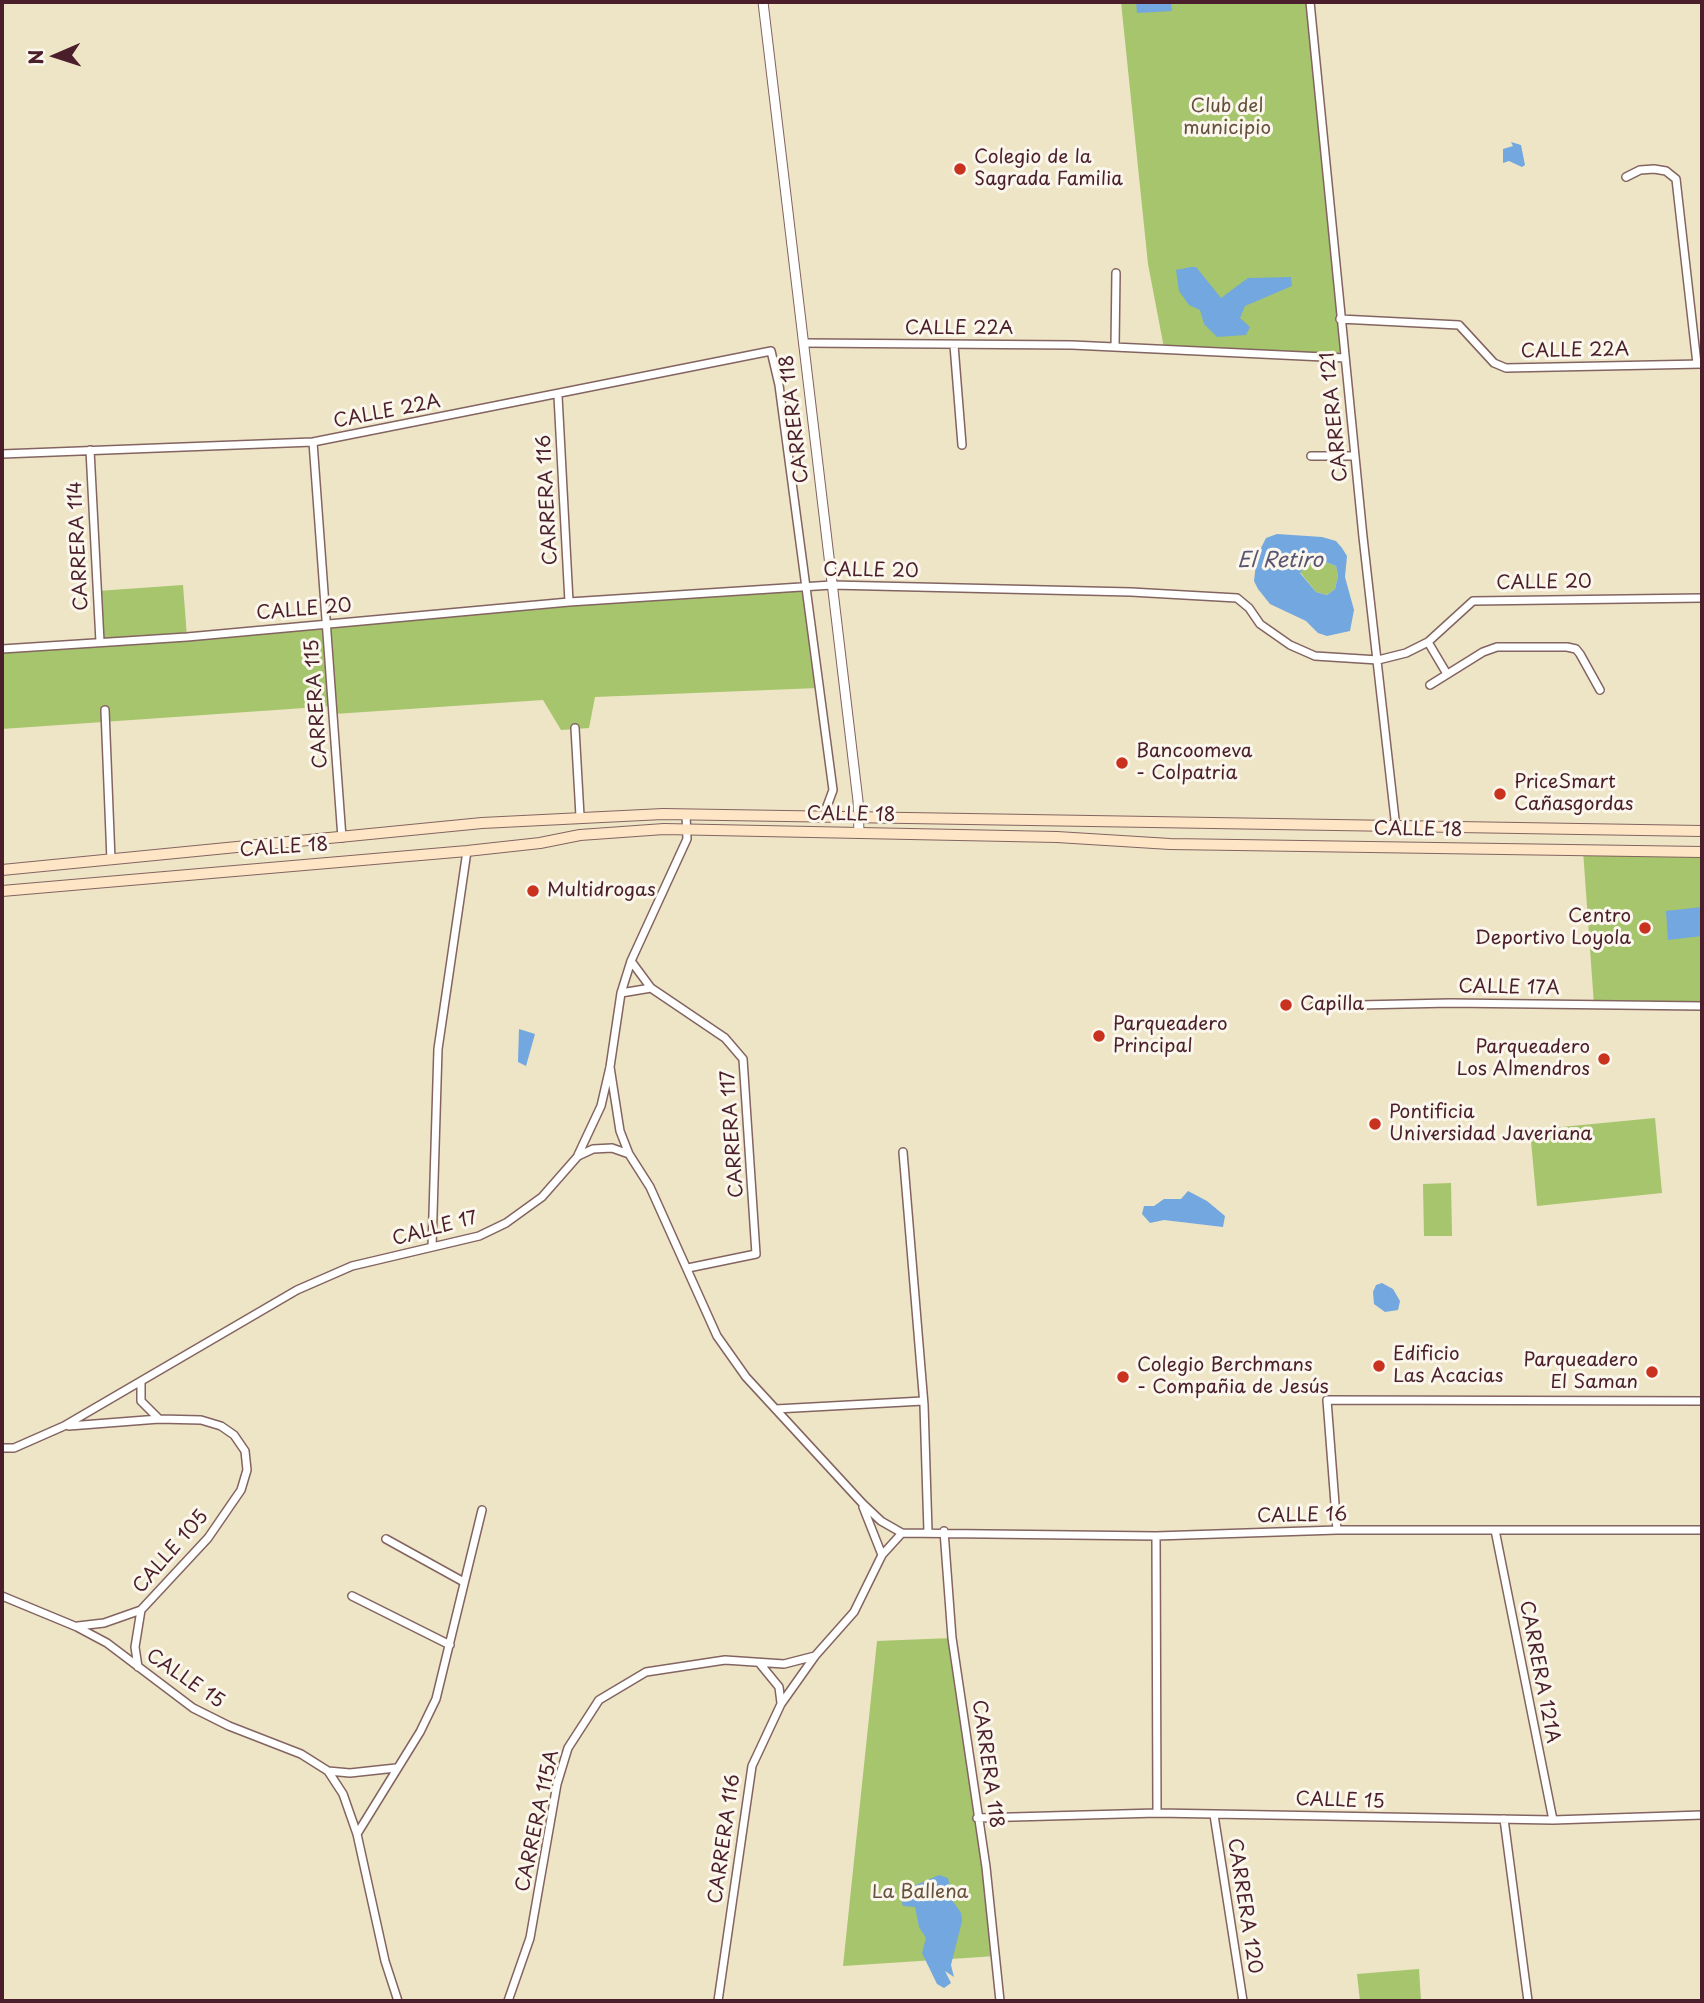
<!DOCTYPE html>
<meta charset="utf-8">
<style>
body{margin:0}
#map{position:relative;width:1704px;height:2003px;overflow:hidden;background:#eee4c6;font-family:"Playpen Sans",sans-serif}
canvas{display:block}
.frame{position:absolute;inset:0;border:4px solid #4a1f2b;pointer-events:none}
.north{position:absolute;left:21px;top:21px;width:70px;height:70px;-webkit-text-stroke:5px #fbf7ec;paint-order:stroke;rotate:267deg;font-size:19px;font-weight:700;line-height:28px;text-align:center;color:#4a1f2b}
.north::after{content:'';display:block;margin:auto;width:24px;height:32px;background:#4a1f2b;clip-path:polygon(50% 0,100% 100%,50% 72%,0 100%)}
</style>
<div id="map">
<canvas width="1704" height="2003"></canvas>
<div class="frame"></div>
<div class="north">N</div>
</div>
<script>
const ctx = document.querySelector('canvas').getContext('2d');
ctx.lineJoin = 'round';
function paint(path, color) {
  ctx.fillStyle = color;
  ctx.fill(path, 'evenodd');
}
function poly(rows) {
  const path = new Path2D();
  for (const r of rows) {
    path.moveTo(r[0], r[1]);
    for (let i = 2; i < r.length; i += 2) path.lineTo(r[i], r[i + 1]);
  }
  return path;
}
function stroke(path, color, width, dash) {
  ctx.strokeStyle = color;
  ctx.lineWidth = width;
  ctx.lineCap = dash ? 'butt' : 'round';
  ctx.setLineDash(dash || []);
  ctx.stroke(path);
}
function write(font, color, halo, rows, align = 'center') {
  ctx.font = font + ' "Playpen Sans",sans-serif';
  ctx.lineWidth = 6;
  ctx.setLineDash([]);
  ctx.textBaseline = 'middle';
  ctx.strokeStyle = halo;
  ctx.fillStyle = color;
  for (const [text, x, y, turn = 0] of rows) {
    ctx.save();
    ctx.translate(x, y);
    ctx.rotate((+turn || 0) * Math.PI / 180);
    ctx.textAlign = isNaN(turn) ? turn : align;
    if (halo) ctx.strokeText(text, 0, 0);
    ctx.fillText(text, 0, 0);
    ctx.restore();
  }
}
const green = poly([
 [1121,2,1310,2,1345,358,1164,348,1148,264],
 [1323,561,1336,566,1338,576,1335,589,1327,595,1316,592,1300,572,1306,565],
 [183,585,187,637,327,623,806,587,818,688,595,697,589,728,561,730,543,700,334,714,333,706,2,729,2,649,99,642,97,591],
 [1583,850,1702,852,1702,1006,1594,1005],
 [1655,1118,1662,1193,1537,1206,1530,1130],
 [1451,1183,1452,1236,1424,1236,1423,1184],
 [952,1638,996,1956,843,1966,877,1641],
 [1419,1969,1421,2001,1360,2001,1357,1974]
]);
const water = poly([
 [1136,2,1171,2,1172,11,1137,13],
 [1511,142,1521,145,1525,165,1522,167,1509,161,1503,163,1503,149,1513,146],
 [1191,267,1196,267,1221,298,1248,278,1291,277,1292,286,1245,306,1240,318,1250,327,1246,335,1217,337,1204,324,1200,310,1189,305,1179,291,1176,270],
 [1277,534,1322,537,1336,541,1342,548,1347,556,1345,577,1354,610,1350,631,1327,636,1318,633,1306,621,1270,604,1258,589,1254,581,1257,556,1266,538],
 [1323,561,1336,566,1338,576,1335,589,1327,595,1316,592,1300,573,1306,565],
 [1702,907,1702,936,1668,940,1666,911],
 [519,1029,535,1034,526,1066,518,1062],
 [1188,1191,1207,1201,1225,1216,1223,1227,1164,1220,1150,1223,1142,1214,1144,1206,1154,1206,1164,1199,1181,1199],
 [1382,1283,1393,1289,1400,1301,1398,1310,1385,1312,1374,1304,1373,1292,1376,1285],
 [939,1875,948,1878,952,1900,961,1913,962,1921,951,1965,954,1977,945,1971,951,1983,944,1988,937,1984,922,1953,926,1938,919,1927,915,1907,903,1906,902,1903,909,1888]
]);
const minor = poly([
 [1310,2,1363,537,1396,828],
 [1626,177,1640,170,1654,169,1666,171,1676,179,1697,364],
 [1340,319,1459,325,1494,363,1506,368,1702,364],
 [803,343,1072,345,1345,358],
 [954,345,962,445],
 [1115,347,1116,273],
 [558,396,569,602],
 [313,442,342,838],
 [90,450,100,642],
 [2,454,313,442,771,351,779,385,833,790,826,809],
 [1311,456,1355,456],
 [1428,642,1447,674],
 [2,649,187,637,569,602,832,585,1131,592,1237,598,1249,608,1260,624,1290,645,1315,656,1378,660,1406,653,1428,642,1473,601,1702,598],
 [1430,685,1483,652,1497,647,1567,647,1576,649,1580,654,1600,690],
 [105,710,111,860],
 [575,728,580,816],
 [631,961,651,988,725,1038,743,1059,756,1254,688,1268],
 [621,993,651,988],
 [1314,1006,1450,1003,1702,1006],
 [610,1067,620,1131,629,1154,650,1187,717,1336,746,1377,863,1504,881,1521,902,1533],
 [903,1152,924,1405,928,1532],
 [578,1155,601,1106,610,1067,621,993,631,961,687,839,686,815],
 [432,1247,438,1049,467,851],
 [141,1382,141,1401,159,1419],
 [776,1409,923,1401],
 [69,1426,159,1419,201,1420,221,1426,234,1435,245,1451,247,1470,241,1490,208,1538,141,1610,104,1623,78,1626],
 [2,1448,14,1448,64,1426,297,1290,352,1266,479,1236,506,1223,542,1197,578,1156,593,1149,612,1148,629,1154],
 [863,1507,882,1555],
 [1337,1530,1327,1400,1702,1401],
 [1495,1530,1553,1820],
 [944,1531,952,1638,986,1867,1000,2001],
 [902,1533,1156,1536,1337,1530,1702,1530],
 [1156,1536,1157,1813],
 [386,1539,462,1581],
 [2,1596,77,1627,107,1643,193,1708,229,1726,301,1754,328,1771,343,1794,357,1834,385,1961,398,2001],
 [352,1596,450,1645],
 [761,1665,779,1687,781,1703],
 [138,1667,135,1647,141,1610],
 [328,1771,350,1773,396,1768],
 [1214,1815,1243,2001],
 [977,1818,1157,1813,1553,1820,1702,1815],
 [1504,1819,1528,2001],
 [357,1834,420,1732,436,1699,482,1510],
 [508,2001,530,1938,557,1784,568,1748,599,1700,646,1672,725,1660,784,1664,815,1656],
 [718,2001,752,1766,781,1704,815,1656,854,1612,882,1555,902,1533]
]);
const tertiary = poly([
 [763,2,858,801,859,833]
]);
const secondary = poly([
 [2,870,482,823,663,814,1702,831],
 [2,891,467,851,540,843,580,835,664,829,1057,837,1170,844,1702,852]
]);
const markers = [
 [960,169,7,"#c8321e"],
 [1122,763,7,"#c8321e"],
 [1500,794,7,"#c8321e"],
 [533,891,7,"#c8321e"],
 [1645,928,7,"#c8321e"],
 [1286,1005,7,"#c8321e"],
 [1099,1036,7,"#c8321e"],
 [1604,1059,7,"#c8321e"],
 [1375,1124,7,"#c8321e"],
 [1379,1366,7,"#c8321e"],
 [1652,1372,7,"#c8321e"],
 [1123,1377,7,"#c8321e"]
];
const parkNames = [
 ["Club del",1227,107],
 ["municipio",1227,129],
 ["La Ballena",920,1893]
];
const poiNames = [
 ["Colegio de la",974,158],
 ["Sagrada Familia",974,180],
 ["Bancoomeva",1136,752],
 ["- Colpatria",1136,774],
 ["PriceSmart",1514,783],
 ["Cañasgordas",1514,805],
 ["Multidrogas",547,891],
 ["Centro",1631,917,"right"],
 ["Deportivo Loyola",1631,939,"right"],
 ["Capilla",1300,1005],
 ["Parqueadero",1113,1025],
 ["Principal",1113,1047],
 ["Parqueadero",1590,1048,"right"],
 ["Los Almendros",1590,1070,"right"],
 ["Pontificia",1389,1113],
 ["Universidad Javeriana",1389,1135],
 ["Edificio",1393,1355],
 ["Las Acacias",1393,1377],
 ["Parqueadero",1638,1361,"right"],
 ["El Saman",1638,1383,"right"],
 ["Colegio Berchmans",1137,1366],
 ["- Compañia de Jesús",1137,1388]
];
const streetNames = [
 ["CALLE 22A",959,329],
 ["CALLE 22A",1575,351,-1],
 ["CALLE 22A",387,412,-11],
 ["CARRERA 121",1335,417,-96],
 ["CARRERA 118",795,419,-97],
 ["CARRERA 116",548,500,-93],
 ["CARRERA 114",79,546,-93],
 ["CALLE 20",871,571,1],
 ["CALLE 20",1544,583,-1],
 ["CALLE 20",304,610,-5],
 ["CARRERA 115",317,704,-94],
 ["CALLE 18",851,815,1],
 ["CALLE 18",1418,830,1],
 ["CALLE 18",284,848,-4],
 ["CALLE 17A",1509,988,1],
 ["CARRERA 117",733,1134,-94],
 ["CALLE 17",435,1229,-15],
 ["CALLE 16",1302,1516,-1],
 ["CALLE 105",171,1552,-49],
 ["CARRERA 121A",1539,1672,79],
 ["CALLE 15",185,1679,34],
 ["CARRERA 118",987,1764,82],
 ["CALLE 15",1340,1801,2],
 ["CARRERA 115A",538,1821,-78],
 ["CARRERA 116",725,1839,-82],
 ["CARRERA 120",1244,1906,81]
];
const waterNames = [
 ["El Retiro",1280,561]
];
paint(green, '#a6c56c');
paint(water, '#72a7df');
stroke(minor, '#836461', 10);
stroke(tertiary, '#836461', 11);
stroke(secondary, '#836461', 12);
stroke(minor, '#fff', 7);
stroke(tertiary, '#fff', 9);
stroke(secondary, '#fde5c5', 10);
for (const [x, y, r, color] of markers) {
  const dot = new Path2D();
  dot.arc(x, y, r, 0, 2 * Math.PI);
  ctx.fillStyle = color;
  ctx.fill(dot);
  stroke(dot, '#fbf7ec', 2.5);
}
write('19px', '#66513e', '#fbf7ec', parkNames);
write('19px', '#4a1f2b', '#fbf7ec', poiNames, 'left');
write('19px', '#4a1f2b', '#fbf7ec', streetNames);
write('italic 21px', '#5a5573', '#fbf7ec', waterNames);
</script>
